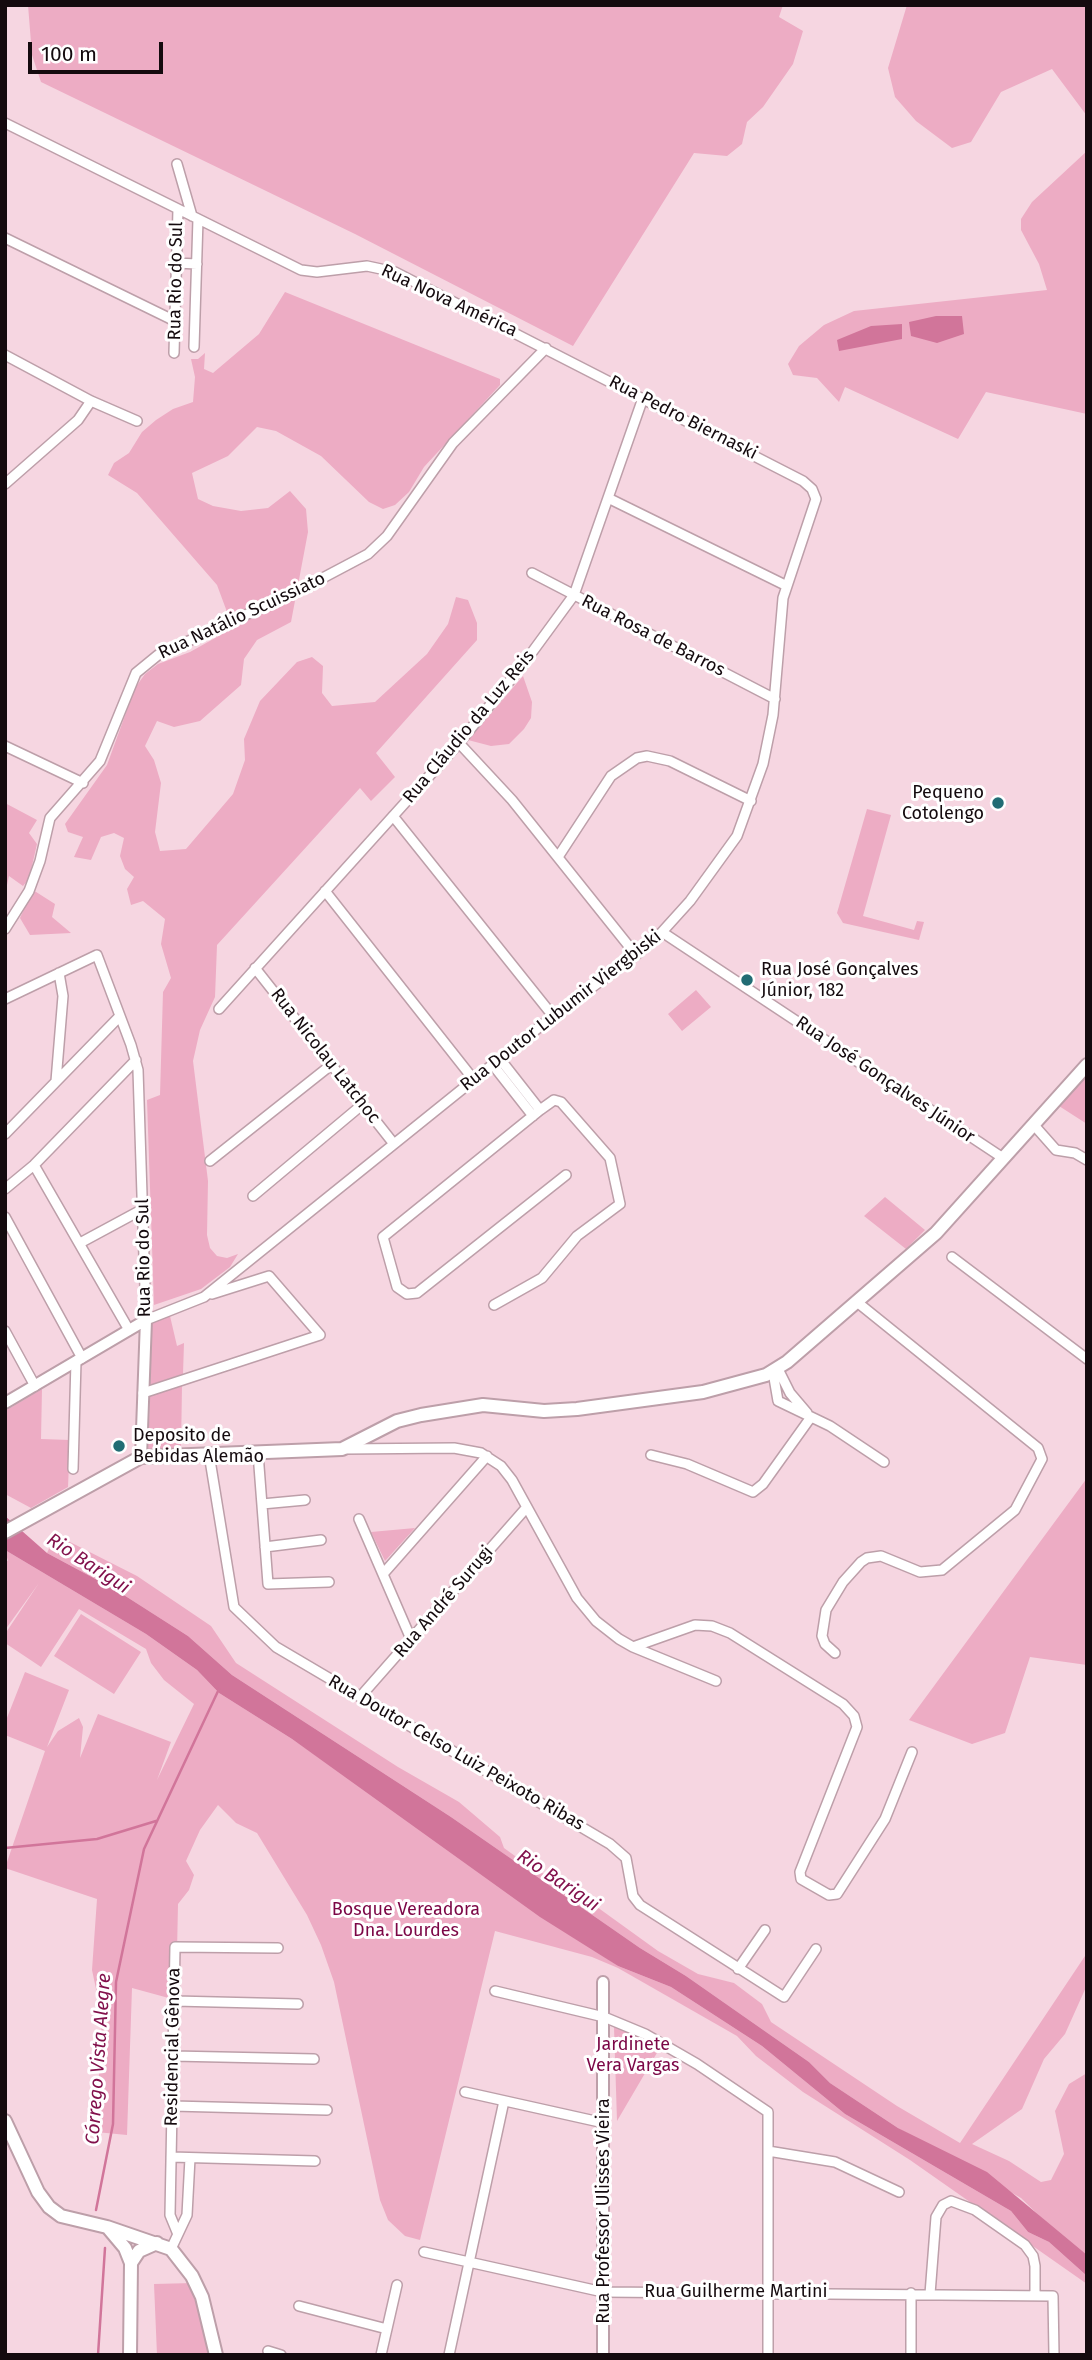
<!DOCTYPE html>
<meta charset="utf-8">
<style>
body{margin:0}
#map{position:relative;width:1092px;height:2360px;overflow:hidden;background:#f6d6e1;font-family:"Fira Sans",sans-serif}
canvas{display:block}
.frame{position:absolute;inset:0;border:7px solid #140a0e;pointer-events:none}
.scale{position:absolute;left:28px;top:42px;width:135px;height:32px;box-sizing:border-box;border:4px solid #140a0e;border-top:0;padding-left:9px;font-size:21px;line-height:24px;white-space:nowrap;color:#140a0e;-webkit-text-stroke:5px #fff;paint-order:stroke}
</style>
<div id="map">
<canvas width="1092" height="2360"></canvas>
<div class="frame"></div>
<div class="scale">100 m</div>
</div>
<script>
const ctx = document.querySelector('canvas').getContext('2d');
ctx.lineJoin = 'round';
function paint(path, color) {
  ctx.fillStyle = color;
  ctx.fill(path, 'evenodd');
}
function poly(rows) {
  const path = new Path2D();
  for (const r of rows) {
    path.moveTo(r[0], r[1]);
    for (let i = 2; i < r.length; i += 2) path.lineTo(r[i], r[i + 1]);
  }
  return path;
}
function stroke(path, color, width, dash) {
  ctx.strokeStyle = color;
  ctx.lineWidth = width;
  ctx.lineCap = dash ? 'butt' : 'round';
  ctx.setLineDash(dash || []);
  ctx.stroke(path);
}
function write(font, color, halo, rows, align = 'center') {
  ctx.font = font + ' "Fira Sans",sans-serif';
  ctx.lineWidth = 6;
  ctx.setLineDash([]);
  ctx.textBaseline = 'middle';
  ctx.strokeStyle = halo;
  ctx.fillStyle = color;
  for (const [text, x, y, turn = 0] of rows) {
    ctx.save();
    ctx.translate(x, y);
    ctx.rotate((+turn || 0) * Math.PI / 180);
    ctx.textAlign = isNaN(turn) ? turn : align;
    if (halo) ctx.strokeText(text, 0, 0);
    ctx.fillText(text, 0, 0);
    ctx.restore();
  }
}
const green = poly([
 [28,5,783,5,779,17,803,31,793,64,763,107,747,122,742,144,727,156,694,153,573,346,355,234,41,82,32,55],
 [907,5,1087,5,1087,116,1052,69,1001,92,971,142,952,148,916,121,895,97,888,68],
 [1087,151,1087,414,986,392,958,439,845,387,839,402,817,378,793,375,788,364,799,346,824,325,854,311,1047,290,1039,264,1021,230,1021,219,1032,202],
 [285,292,500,379,500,385,424,467,409,492,395,505,383,509,369,502,321,456,276,431,257,427,228,456,192,473,198,499,213,506,241,511,268,508,290,491,306,509,308,532,291,622,257,640,244,659,241,685,200,721,174,727,157,721,145,746,154,760,161,783,155,832,160,851,186,849,233,794,245,760,244,739,260,701,297,662,312,657,323,666,322,693,332,706,375,702,427,654,448,624,456,597,468,600,477,623,477,640,376,753,395,777,371,801,360,788,217,945,215,997,200,1030,193,1061,208,1181,207,1235,210,1248,217,1256,227,1258,238,1254,230,1267,201,1289,154,1305,147,1100,160,1095,163,992,171,978,161,944,165,919,143,901,131,905,127,889,134,877,125,869,120,856,124,838,114,833,101,837,91,860,74,857,83,837,68,832,65,824,107,765,135,688,145,674,158,664,190,652,233,628,217,585,137,493,108,475,114,463,129,453,142,432,156,420,173,409,193,402,195,377,191,359,198,359,205,353,204,369,213,373,259,334],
 [523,676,532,702,531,718,524,729,509,744,491,746,468,740],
 [5,803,37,820,29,833,37,844,29,879,23,886,9,876,5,894],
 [867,809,891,815,863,916,914,930,917,921,924,922,919,940,843,923,837,913],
 [33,890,55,904,52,917,71,933,30,935,20,918],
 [696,990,711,1007,682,1031,668,1014],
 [1087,1076,1087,1124,1059,1106],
 [885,1197,925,1230,906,1249,864,1216],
 [170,1316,177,1346,184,1343,183,1374,150,1385,152,1323],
 [182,1386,181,1448,148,1449,150,1396],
 [42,1389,41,1439,70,1440,68,1487,31,1508,5,1494,5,1411],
 [1087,1478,1087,1665,1030,1657,1005,1733,972,1744,909,1720],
 [415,1528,385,1561,371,1532],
 [64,1539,137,1576,211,1626,236,1663,398,1767,459,1802,500,1837,504,1848,533,1869,561,1881,658,1951,698,1974,734,1983,762,2004,771,2022,897,2106,960,2143,1087,1953,1087,1985,1065,2034,1044,2059,1022,2109,972,2144,1009,2161,1041,2182,1051,2180,1064,2154,1055,2111,1069,2084,1087,2073,1087,2255,1060,2236,1021,2198,898,2128,830,2083,809,2062,686,1976,640,1948,451,1817,232,1675,188,1636,116,1590,47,1553,52,1542],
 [5,1550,146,1634,197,1670,219,1693,292,1739,599,1953,618,1966,671,1987,762,2046,845,2114,1011,2211,1028,2232,1049,2242,1087,2276,1087,2284,910,2160,803,2092,756,2056,737,2036,618,1968,592,1957,495,1931,420,2240,405,2236,388,2220,380,2200,334,1982,321,1945,307,1915,257,1833,236,1823,218,1805,200,1830,186,1861,194,1875,189,1890,178,1904,176,2000,132,1988,127,2135,96,2132,102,2017,92,1970,97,1899,5,1868,45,1751,5,1735,5,1723,25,1672,69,1690,47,1747,58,1731,79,1718,83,1727,80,1758,98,1714,171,1742,157,1780,194,1704,164,1680,151,1663,146,1649,79,1609,41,1667,5,1643,5,1634,39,1583,5,1630,5,1560,8,1561],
 [81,1614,141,1652,114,1694,54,1656],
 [614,2027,661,2046,617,2121],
 [193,2283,215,2355,157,2355,154,2284]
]);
const water = poly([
 [936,316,962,316,964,334,937,343,911,336,909,322],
 [902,324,902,339,839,351,837,340,871,326],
 [5,1516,47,1553,116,1590,188,1636,232,1675,451,1817,640,1948,686,1976,809,2062,830,2083,898,2128,987,2172,1087,2255,1087,2276,1049,2242,1028,2232,1011,2211,845,2114,762,2046,671,1987,618,1966,540,1917,292,1739,219,1693,197,1670,146,1634,5,1550]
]);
const stream = poly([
 [5,1848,97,1839,156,1821],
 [96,2210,113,2124,116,1982,144,1849,219,1689],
 [98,2355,105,2248]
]);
const minor = poly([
 [5,123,301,270,317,272,367,266,395,272,803,481,812,489,816,499,783,598,773,715,763,764,737,836,690,901,662,932,636,955,553,1016,204,1297,146,1320,138,1070,131,1045,97,955,5,999],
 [177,164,192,216],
 [5,238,175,321],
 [176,263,197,264],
 [194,347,198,219],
 [174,353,178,209],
 [5,355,91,401,137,421],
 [5,484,78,420,91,401],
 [608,498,785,585],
 [532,573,775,699],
 [459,743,512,800,636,955],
 [5,746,83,783],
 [393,816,553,1016],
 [558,857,611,776,637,758,647,756,670,761,751,801],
 [325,891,474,1080],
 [5,929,29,891,40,861,50,818,100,761,136,673,158,655,300,590,368,554,387,536,453,443,546,348],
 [662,932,1003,1158],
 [255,968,394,1144],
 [219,1009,459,743,522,666,574,595,643,398],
 [500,1059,540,1110],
 [493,1065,533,1116],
 [56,1081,63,996,59,973],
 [1033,1124,1056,1150,1075,1153,1087,1160],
 [5,1134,120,1016],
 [210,1161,331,1065],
 [34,1165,129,1330],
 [5,1189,34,1165,136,1060],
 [253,1196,363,1104],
 [5,1217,82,1358],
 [80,1243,143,1209],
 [952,1257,1087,1359],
 [494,1305,542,1278,577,1236,620,1204,610,1158,561,1102,554,1100,540,1110,383,1237,397,1287,407,1294,417,1293,566,1175],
 [5,1331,35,1386],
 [778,1369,790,1393,807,1413],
 [773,1372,778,1401,830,1426,884,1462],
 [143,1393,320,1335,269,1276,212,1294],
 [344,1449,454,1448,481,1453,501,1466,512,1480,577,1598,596,1621,619,1639,633,1647,695,1625,712,1626,730,1633,843,1704,854,1716,857,1727,800,1872,801,1879,829,1895,837,1894,885,1819,912,1752],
 [258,1453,268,1584,329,1582],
 [209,1454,234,1607,276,1647,610,1844,626,1858,633,1896,640,1905,784,1997,816,1949],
 [651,1455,687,1464,753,1492,763,1484,811,1417],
 [73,1469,76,1361],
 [262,1504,305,1500],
 [359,1519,411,1639],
 [265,1547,321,1540],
 [383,1574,487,1456],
 [633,1647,716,1681],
 [835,1653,825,1644,822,1636,826,1610,843,1582,861,1562,867,1558,881,1556,920,1572,942,1570,1015,1510,1042,1459,1038,1448,857,1302],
 [360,1697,527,1507],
 [738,1969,765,1930],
 [495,1991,604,2017,645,2034,697,2064,768,2112,768,2355],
 [175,2001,298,2004],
 [173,2056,314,2059],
 [465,2092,604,2123],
 [173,2106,327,2110],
 [768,2151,835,2162,899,2192],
 [171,2157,315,2161],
 [177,2232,170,2215,175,1947,278,1948],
 [171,2249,187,2215,190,2158],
 [424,2252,603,2292,1053,2296,1054,2355],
 [911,2293,911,2355],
 [930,2294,936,2217,943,2205,951,2201,975,2210,1025,2245,1033,2256,1035,2266,1035,2296],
 [299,2306,387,2329],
 [268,2351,281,2355],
 [381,2355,397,2285],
 [449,2355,504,2101]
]);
const tertiary = poly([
 [5,1403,146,1320],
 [141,1457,146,1320],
 [603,1982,603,2355]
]);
const secondary = poly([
 [5,1532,141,1457,342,1449,397,1421,421,1415,483,1405,544,1411,577,1409,703,1392,766,1375,787,1362,936,1233,1087,1065],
 [5,2121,38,2192,49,2207,61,2216,107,2227,171,2249,192,2276,202,2297,216,2355],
 [109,2229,125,2248,131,2263,130,2355],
 [131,2263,139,2251,157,2243]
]);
const markers = [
 [998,803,7,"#226c74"],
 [747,980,7,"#226c74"],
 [119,1446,7,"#226c74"]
];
const streetNames = [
 ["Rua Rio do Sul",176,281,-89],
 ["Rua Nova América",449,301,25],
 ["Rua Pedro Biernaski",683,418,27],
 ["Rua Natálio Scuissiato",242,616,-25],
 ["Rua Rosa de Barros",653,636,27],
 ["Rua Cláudio da Luz Reis",469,727,-50],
 ["Rua Doutor Lubumir Viergbiski",561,1011,-38],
 ["Rua Nicolau Latchoc",325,1056,52],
 ["Rua José Gonçalves Júnior",885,1080,34],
 ["Rua Rio do Sul",144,1258,-91],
 ["Rua André Surugi",444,1602,-49],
 ["Rua Doutor Celso Luiz Peixoto Ribas",456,1753,30],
 ["Residencial Gênova",173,2047,-89],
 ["Rua Professor Ulisses Vieira",604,2211,-90],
 ["Rua Guilherme Martini",736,2292]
];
const poiNames = [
 ["Pequeno",984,793,"right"],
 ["Cotolengo",984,814,"right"],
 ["Rua José Gonçalves",761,970],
 ["Júnior, 182",761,991],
 ["Deposito de",133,1436],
 ["Bebidas Alemão",133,1457]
];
const parkNames = [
 ["Bosque Vereadora",406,1910],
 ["Dna. Lourdes",406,1931],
 ["Jardinete",633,2045],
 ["Vera Vargas",633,2066]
];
const waterNames = [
 ["Rio Barigui",88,1564,33],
 ["Rio Barigui",558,1881,34],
 ["Córrego Vista Alegre",99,2059,-86]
];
paint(green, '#edacc4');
paint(water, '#d1759a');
stroke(stream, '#d1759a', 2.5);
stroke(minor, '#bd9fa9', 12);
stroke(tertiary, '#bd9fa9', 14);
stroke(secondary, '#bd9fa9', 16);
stroke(minor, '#fff', 9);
stroke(tertiary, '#fff', 10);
stroke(secondary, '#fff', 12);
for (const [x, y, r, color] of markers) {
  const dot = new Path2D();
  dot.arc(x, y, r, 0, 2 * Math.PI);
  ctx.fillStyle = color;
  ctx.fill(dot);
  stroke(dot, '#fff', 2.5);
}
write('18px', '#140a0e', '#fff', streetNames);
write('18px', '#140a0e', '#fff', poiNames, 'left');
write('18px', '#7b0646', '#fff', parkNames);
write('italic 19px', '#82114c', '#fff', waterNames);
</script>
